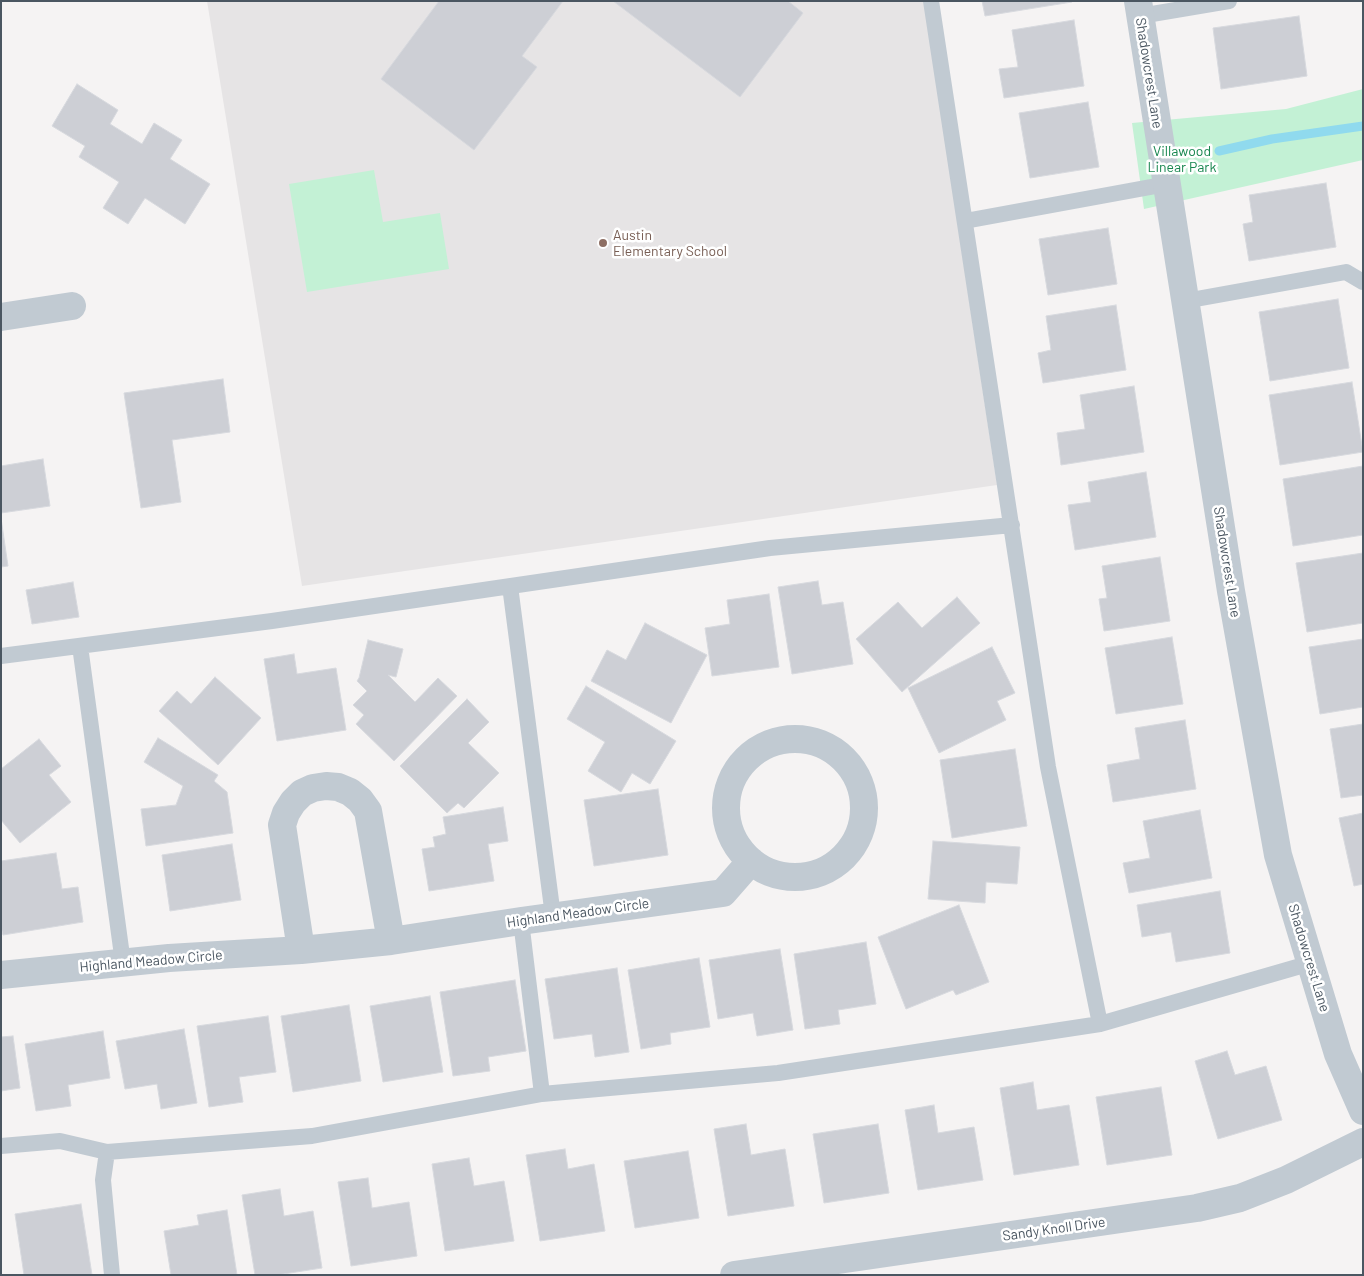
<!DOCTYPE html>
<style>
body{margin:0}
#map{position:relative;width:1364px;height:1276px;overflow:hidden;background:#f5f3f3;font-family:Barlow,sans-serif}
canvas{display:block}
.frame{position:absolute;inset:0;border:2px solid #4a5661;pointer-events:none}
</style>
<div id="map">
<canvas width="1364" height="1276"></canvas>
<div class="frame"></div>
</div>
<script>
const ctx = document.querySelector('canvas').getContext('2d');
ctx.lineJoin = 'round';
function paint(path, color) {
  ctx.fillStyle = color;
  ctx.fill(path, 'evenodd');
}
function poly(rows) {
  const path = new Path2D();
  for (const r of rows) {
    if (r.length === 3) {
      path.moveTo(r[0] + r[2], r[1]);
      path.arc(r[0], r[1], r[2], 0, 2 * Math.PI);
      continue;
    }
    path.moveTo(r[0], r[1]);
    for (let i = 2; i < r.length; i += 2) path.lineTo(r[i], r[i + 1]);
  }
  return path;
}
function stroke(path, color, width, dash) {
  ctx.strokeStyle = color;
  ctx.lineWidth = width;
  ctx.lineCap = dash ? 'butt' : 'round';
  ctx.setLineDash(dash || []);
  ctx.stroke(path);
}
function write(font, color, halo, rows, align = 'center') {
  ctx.font = font + ' Barlow,sans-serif';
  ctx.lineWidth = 5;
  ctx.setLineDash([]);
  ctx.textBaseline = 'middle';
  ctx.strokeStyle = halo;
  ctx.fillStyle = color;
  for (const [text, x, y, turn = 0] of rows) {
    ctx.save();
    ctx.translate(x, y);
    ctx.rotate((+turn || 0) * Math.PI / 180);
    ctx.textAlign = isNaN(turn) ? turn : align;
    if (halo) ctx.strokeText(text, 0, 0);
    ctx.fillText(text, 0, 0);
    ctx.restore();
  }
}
const education = poly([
 [207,1,924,1,997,485,302,586]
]);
const green = poly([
 [1363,89,1363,160,1144,209,1132,123,1286,109],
 [374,170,383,222,440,213,449,269,307,292,289,184]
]);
const stream = poly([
 [1219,151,1272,139,1363,126]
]);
const building = poly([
 [439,1,563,1,522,56,537,67,474,150,381,79,439,1],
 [613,1,788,1,803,13,740,97,613,1],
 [982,1,1072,1,1072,2,985,16,982,1],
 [1299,16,1307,76,1221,89,1213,28,1299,16],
 [1074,20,1084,86,1004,98,999,69,1018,67,1012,30,1074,20],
 [77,84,118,110,110,124,142,144,154,123,182,140,170,159,210,184,185,224,145,198,128,224,103,208,119,182,79,157,85,146,52,126,77,84],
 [1088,102,1099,167,1030,178,1019,113,1088,102],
 [1326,183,1336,247,1249,261,1243,224,1253,222,1249,195,1326,183],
 [1108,228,1117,284,1048,295,1039,239,1108,228],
 [1338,299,1349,368,1270,381,1259,312,1338,299],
 [1116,305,1126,370,1043,383,1038,353,1051,350,1046,316,1116,305],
 [223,379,230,432,172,440,181,502,141,508,124,393,223,379],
 [1352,382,1363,452,1280,465,1269,395,1352,382],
 [1134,386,1144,452,1061,465,1057,433,1085,429,1080,395,1134,386],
 [43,459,50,506,1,513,1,466,43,459],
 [1363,466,1363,535,1293,546,1283,479,1363,466],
 [1146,472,1156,537,1075,550,1068,505,1091,502,1088,482,1146,472],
 [1,518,8,566,1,567,1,518],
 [1363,553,1363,623,1307,632,1296,563,1363,553],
 [1160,557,1170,621,1104,631,1099,599,1107,598,1102,566,1160,557],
 [818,581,822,605,843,602,853,664,792,674,778,587,818,581],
 [73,582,79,617,32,624,26,590,73,582],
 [769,594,779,667,712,676,705,628,730,624,727,600,769,594],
 [957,597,980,623,902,692,856,639,898,602,922,628,957,597],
 [645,623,707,655,671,723,591,681,607,650,626,660,645,623],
 [1172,637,1183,704,1116,714,1105,648,1172,637],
 [1363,639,1363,707,1320,714,1309,647,1363,639],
 [368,640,403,649,396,677,388,675,415,702,438,678,457,696,394,761,356,724,364,715,353,705,367,691,357,681,359,678,368,640],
 [992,647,1015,693,997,701,1006,720,939,753,908,688,992,647],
 [294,654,297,674,336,668,346,730,277,741,264,659,294,654],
 [215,677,261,718,218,765,159,711,177,691,191,704,215,677],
 [586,686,676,741,650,784,632,773,621,792,588,771,605,742,567,719,586,686],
 [467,699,489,722,468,743,499,773,464,808,458,803,447,813,400,766,467,699],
 [1185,720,1196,789,1113,802,1107,765,1140,759,1135,728,1185,720],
 [1363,724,1363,795,1341,798,1330,729,1363,724],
 [158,738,218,775,214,781,227,792,233,833,146,846,141,809,176,805,183,786,144,762,158,738],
 [39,739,61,766,49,775,71,802,20,843,1,820,1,769,39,739],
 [1015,749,1027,826,952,838,940,760,1015,749],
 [658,789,668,855,594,866,584,800,658,789],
 [503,807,508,841,488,844,494,881,429,891,422,849,435,847,433,837,446,834,443,817,503,807],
 [1200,810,1212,878,1129,893,1123,863,1150,858,1143,821,1200,810],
 [1363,813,1363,884,1354,886,1339,818,1363,813],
 [933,841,1020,847,1017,884,986,882,985,903,928,899,933,841],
 [232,844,241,900,170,911,162,855,232,844],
 [56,853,62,889,78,887,83,922,3,935,1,927,1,861,56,853],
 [1220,891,1230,953,1176,962,1171,932,1142,937,1137,905,1220,891],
 [959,905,989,982,956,995,953,990,906,1009,878,937,959,905],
 [866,942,876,1004,838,1010,840,1024,805,1029,794,954,866,942],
 [780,949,793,1030,757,1036,753,1013,718,1019,709,960,780,949],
 [699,958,710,1027,670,1033,671,1044,641,1049,628,970,699,958],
 [617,968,629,1052,595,1057,592,1034,554,1039,545,979,617,968],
 [515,980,526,1051,488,1057,490,1071,453,1076,440,992,515,980],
 [430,996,443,1072,383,1082,370,1006,430,996],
 [349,1005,361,1081,293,1092,281,1016,349,1005],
 [268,1016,276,1072,239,1077,243,1102,209,1107,197,1026,268,1016],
 [184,1029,197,1103,161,1109,157,1084,125,1089,116,1041,184,1029],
 [103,1031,110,1078,68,1085,71,1106,36,1111,25,1044,103,1031],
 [13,1036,20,1088,1,1091,1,1037,13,1036],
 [1227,1051,1235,1075,1266,1066,1282,1120,1218,1139,1195,1061,1227,1051],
 [1033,1082,1037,1110,1069,1105,1079,1165,1014,1175,1000,1088,1033,1082],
 [1161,1087,1172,1155,1107,1165,1096,1097,1161,1087],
 [934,1105,938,1133,974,1127,983,1180,918,1190,905,1110,934,1105],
 [746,1124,751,1155,785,1149,794,1206,728,1216,714,1129,746,1124],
 [878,1124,889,1193,824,1203,813,1134,878,1124],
 [565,1149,568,1169,594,1164,605,1231,540,1241,526,1155,565,1149],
 [688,1151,699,1218,635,1228,624,1161,688,1151],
 [469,1158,474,1186,504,1181,514,1241,445,1251,432,1164,469,1158],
 [368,1178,372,1208,409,1202,417,1256,351,1266,338,1182,368,1178],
 [280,1189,284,1216,313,1211,322,1268,277,1275,255,1275,242,1195,280,1189],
 [81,1204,92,1275,24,1275,15,1214,81,1204],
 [227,1210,237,1275,171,1275,164,1231,199,1225,197,1215,227,1210]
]);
const lane = poly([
 [931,1,1048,767,1100,1024],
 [1140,16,1229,1],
 [965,221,1167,184],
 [1185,301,1346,272,1363,282],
 [510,586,553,916],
 [80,646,123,963],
 [1,656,272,621,770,548,1012,525],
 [521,921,542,1094],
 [1,1146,60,1141,107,1152,312,1136,542,1094,778,1073,1100,1024,1311,963],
 [107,1152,103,1180,112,1275]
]);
const street = poly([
 [1138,1,1231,591,1278,855,1338,1054,1363,1111],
 [1,317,72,306],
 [795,808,69],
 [301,950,282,825,286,813,293,802,302,793,313,788,326,786,338,787,350,792,360,800,368,811,391,941],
 [1,975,169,958,301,950,391,941,521,921,723,893,751,861],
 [734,1275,1197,1208,1240,1198,1286,1180,1363,1142]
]);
const markers = [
 [603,243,5,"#8d6e63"]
];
const streetNames = [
 ["Shadowcrest Lane",1149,73,81],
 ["Shadowcrest Lane",1227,562,81],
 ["Highland Meadow Circle",578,913,-8],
 ["Shadowcrest Lane",1309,958,73],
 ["Highland Meadow Circle",151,961,-5],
 ["Sandy Knoll Drive",1054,1229,-8]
];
const parkNames = [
 ["Villawood",1182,151],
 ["Linear Park",1182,167]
];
const educationNames = [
 ["Austin",613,235],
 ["Elementary School",613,251]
];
paint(education, '#e6e4e5');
paint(green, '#c3f1d5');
stroke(stream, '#90daee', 9);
paint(building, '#cdcfd5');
stroke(building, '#d7d9de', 1);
stroke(lane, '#c1cad2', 16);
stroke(street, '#c1cad2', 28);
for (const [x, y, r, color] of markers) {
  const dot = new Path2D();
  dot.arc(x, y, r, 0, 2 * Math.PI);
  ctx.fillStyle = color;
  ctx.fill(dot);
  stroke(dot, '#fff', 2);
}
write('14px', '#4a5661', '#fff', streetNames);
write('14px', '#17864f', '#fff', parkNames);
write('14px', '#785e54', '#fff', educationNames, 'left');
</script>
